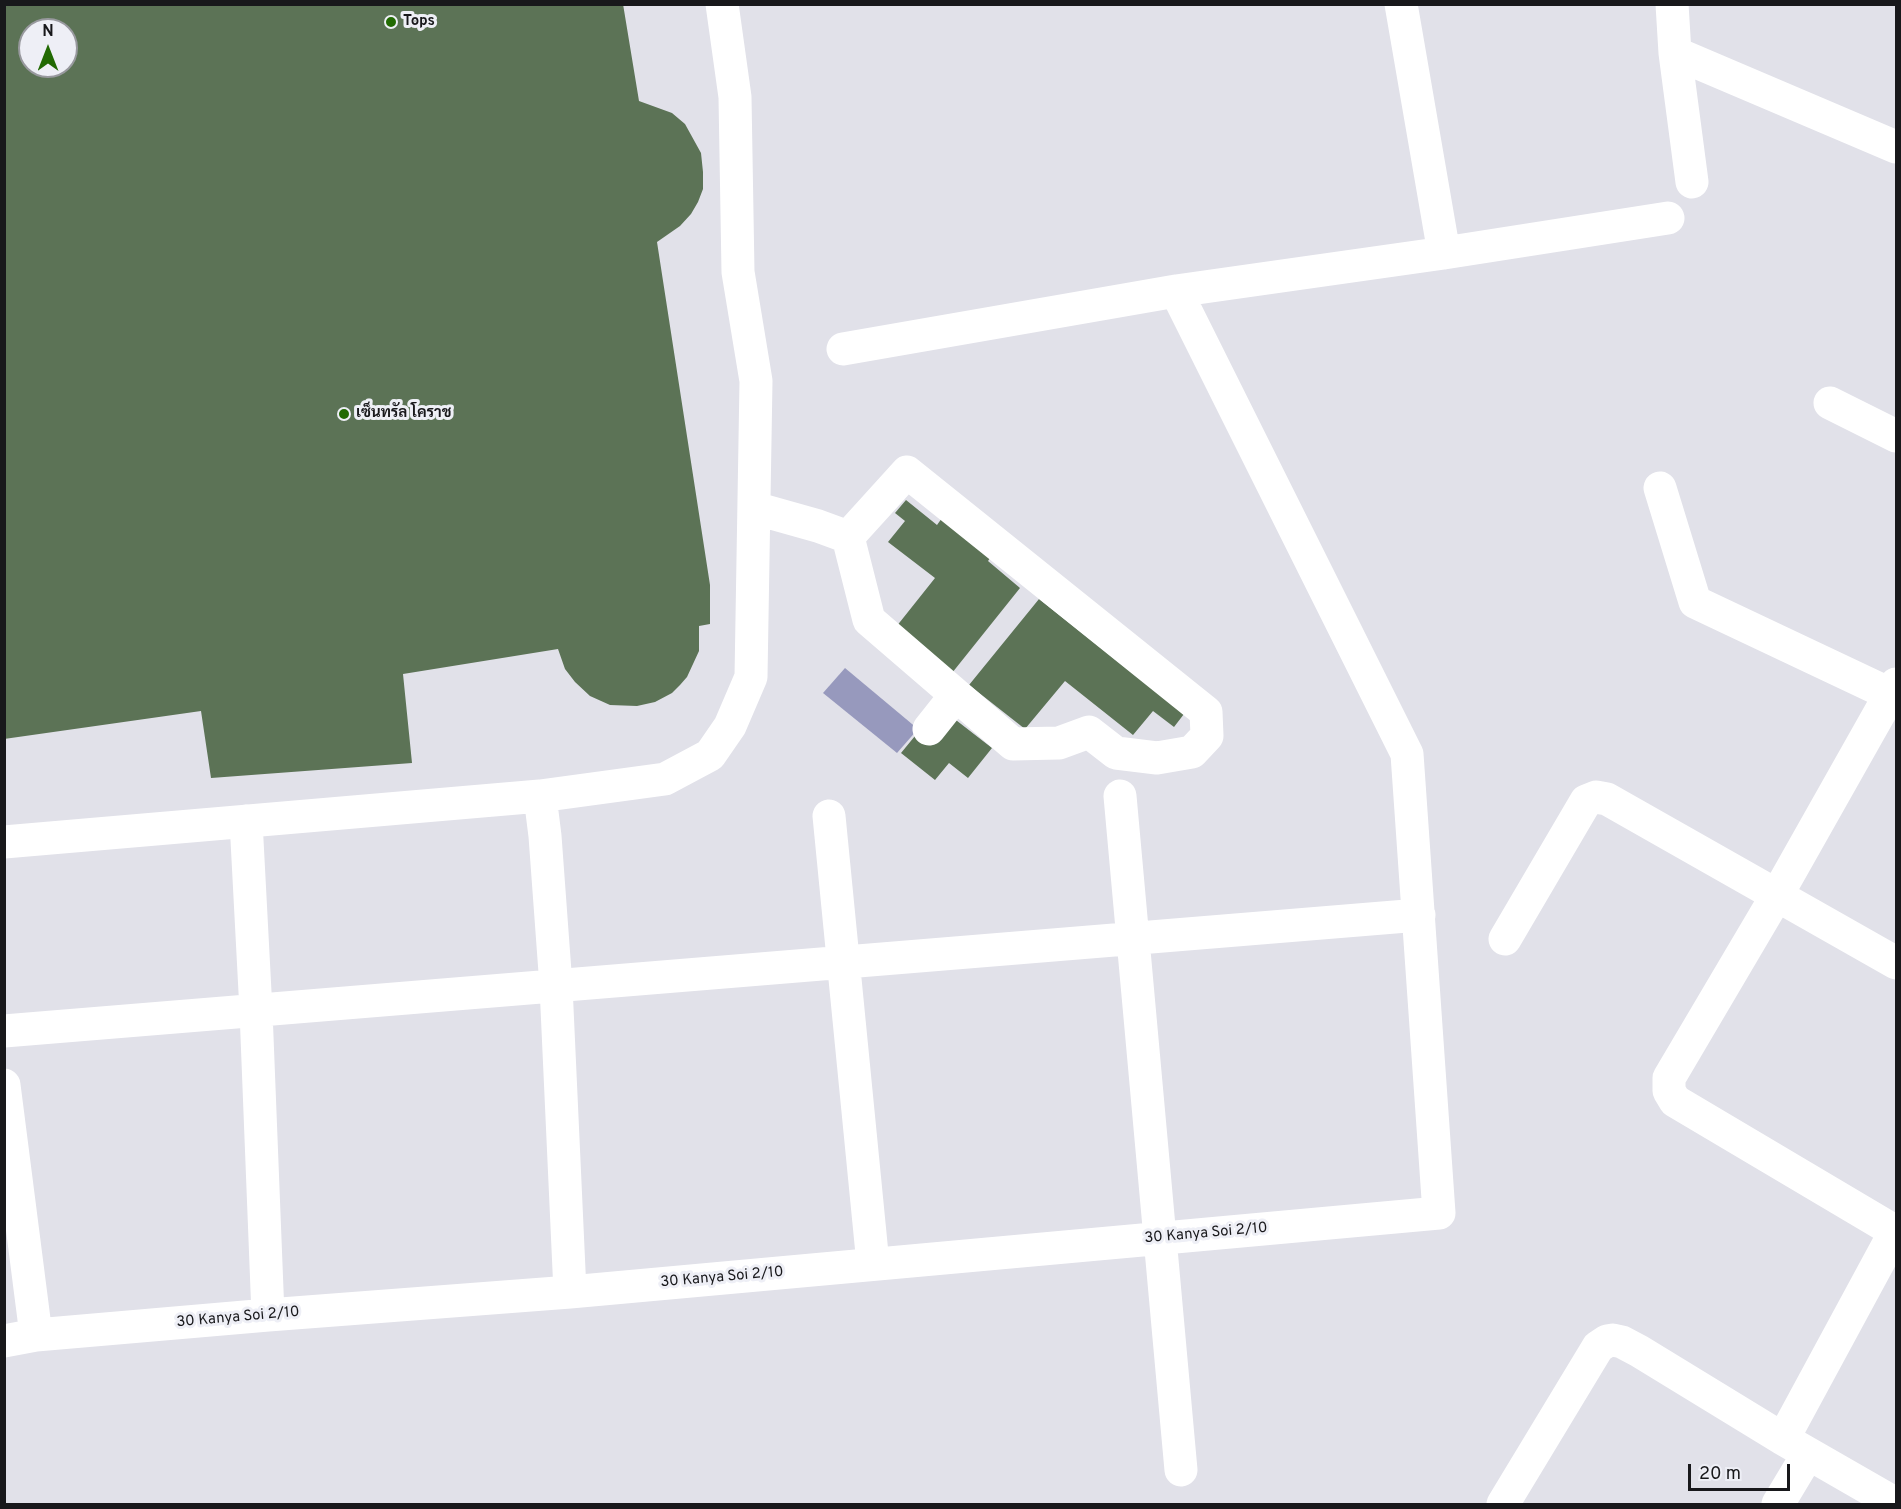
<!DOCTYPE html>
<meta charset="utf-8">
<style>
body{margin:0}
#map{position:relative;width:1901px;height:1509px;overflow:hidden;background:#e1e1e9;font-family:Overpass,sans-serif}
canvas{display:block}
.frame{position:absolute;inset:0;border:6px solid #18181b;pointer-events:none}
.north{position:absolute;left:18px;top:18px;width:60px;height:60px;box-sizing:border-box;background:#eeeff6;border:2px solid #98999e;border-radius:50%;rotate:0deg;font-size:16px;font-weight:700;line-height:24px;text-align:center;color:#18181b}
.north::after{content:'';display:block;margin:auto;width:21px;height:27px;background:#226a03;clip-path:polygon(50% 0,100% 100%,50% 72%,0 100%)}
.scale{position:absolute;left:1688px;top:1464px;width:102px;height:27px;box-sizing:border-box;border:3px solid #18181b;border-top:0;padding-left:8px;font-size:18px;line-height:21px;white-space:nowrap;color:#18181b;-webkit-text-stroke:4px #eeeff6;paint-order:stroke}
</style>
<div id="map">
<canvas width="1901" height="1509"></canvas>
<div class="frame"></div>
<div class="north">N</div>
<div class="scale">20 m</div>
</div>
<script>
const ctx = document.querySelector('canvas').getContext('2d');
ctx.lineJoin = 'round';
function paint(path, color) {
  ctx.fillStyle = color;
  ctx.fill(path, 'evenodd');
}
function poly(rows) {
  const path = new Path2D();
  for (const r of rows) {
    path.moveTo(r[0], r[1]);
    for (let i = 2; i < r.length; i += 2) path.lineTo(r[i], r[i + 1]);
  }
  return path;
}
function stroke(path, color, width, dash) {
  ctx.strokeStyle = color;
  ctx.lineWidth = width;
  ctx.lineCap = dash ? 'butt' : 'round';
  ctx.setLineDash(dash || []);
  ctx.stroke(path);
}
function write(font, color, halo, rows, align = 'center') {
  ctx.font = font + ' Overpass,Sarabun,sans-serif';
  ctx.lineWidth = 6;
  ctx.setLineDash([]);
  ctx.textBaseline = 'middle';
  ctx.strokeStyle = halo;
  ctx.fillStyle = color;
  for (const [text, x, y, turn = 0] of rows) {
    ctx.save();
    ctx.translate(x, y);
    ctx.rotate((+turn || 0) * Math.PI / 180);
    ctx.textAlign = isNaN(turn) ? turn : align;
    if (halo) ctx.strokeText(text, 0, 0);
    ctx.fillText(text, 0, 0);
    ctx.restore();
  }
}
const water = poly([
 [845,668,918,729,897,753,823,693]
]);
const building = poly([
 [4,4,623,4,639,101,672,113,685,124,701,153,703,172,703,189,698,202,691,214,680,226,657,242,710,585,710,624,699,626,699,651,687,677,680,685,672,693,655,702,637,706,610,705,590,696,575,682,565,669,558,649,403,674,412,763,211,778,201,711,4,739],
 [30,30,66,30,66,66,30,66],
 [906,500,937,525,942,518,993,554,988,561,1020,588,952,673,896,627,935,578,888,542,905,521,895,513],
 [1039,599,1184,714,1174,727,1153,711,1133,735,1065,681,1025,729,969,685],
 [952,717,992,748,968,778,949,763,935,780,901,753,924,725]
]);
const minor = poly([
 [1401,4,1444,253],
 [1672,4,1675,53,1692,182],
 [1675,53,1896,147],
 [843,349,1176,291,1444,253,1668,218],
 [1830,403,1896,436],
 [1660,488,1695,602,1896,697],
 [754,508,818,526,848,537,907,472,1206,712,1207,736,1192,752,1157,758,1116,753,1089,732,1059,743,1013,744,869,620,848,537],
 [1896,684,1777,895,1669,1078,1669,1091,1675,1101,1896,1232],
 [929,729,956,695],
 [540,796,545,836,556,986,570,1292],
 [1120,796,1181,1470],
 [829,816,873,1264],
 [246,821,256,1011,268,1315],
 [4,842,540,796,665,779,710,755,730,726,751,677,756,381,738,272,735,97,722,4],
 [1505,939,1586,801,1596,797,1607,799,1896,963],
 [4,1031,1419,915],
 [4,1085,36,1335],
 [4,1341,36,1335,268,1315,570,1292,1439,1213,1407,754,1176,291],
 [1783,1439,1896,1230],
 [1503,1504,1598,1347,1607,1341,1613,1340,1622,1342,1639,1351,1783,1439,1896,1504],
 [1778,1504,1808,1454]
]);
const markers = [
 [391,22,6,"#226a03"],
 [344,414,6,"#226a03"]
];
const poiNames = [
 ["Tops",403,22],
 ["เซ็นทรัล โคราช",356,414]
];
const streetNames = [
 ["30 Kanya Soi 2/10",1206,1234,-5],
 ["30 Kanya Soi 2/10",722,1278,-5],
 ["30 Kanya Soi 2/10",238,1318,-5]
];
paint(water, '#9799bd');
paint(building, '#5c7356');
stroke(minor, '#fff', 33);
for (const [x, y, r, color] of markers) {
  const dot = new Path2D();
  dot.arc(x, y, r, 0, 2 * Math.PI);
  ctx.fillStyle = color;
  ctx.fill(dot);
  stroke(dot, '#eeeff6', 2);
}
write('bold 15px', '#18181b', '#eeeff6', poiNames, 'left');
write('15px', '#18181b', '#eeeff6', streetNames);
</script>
